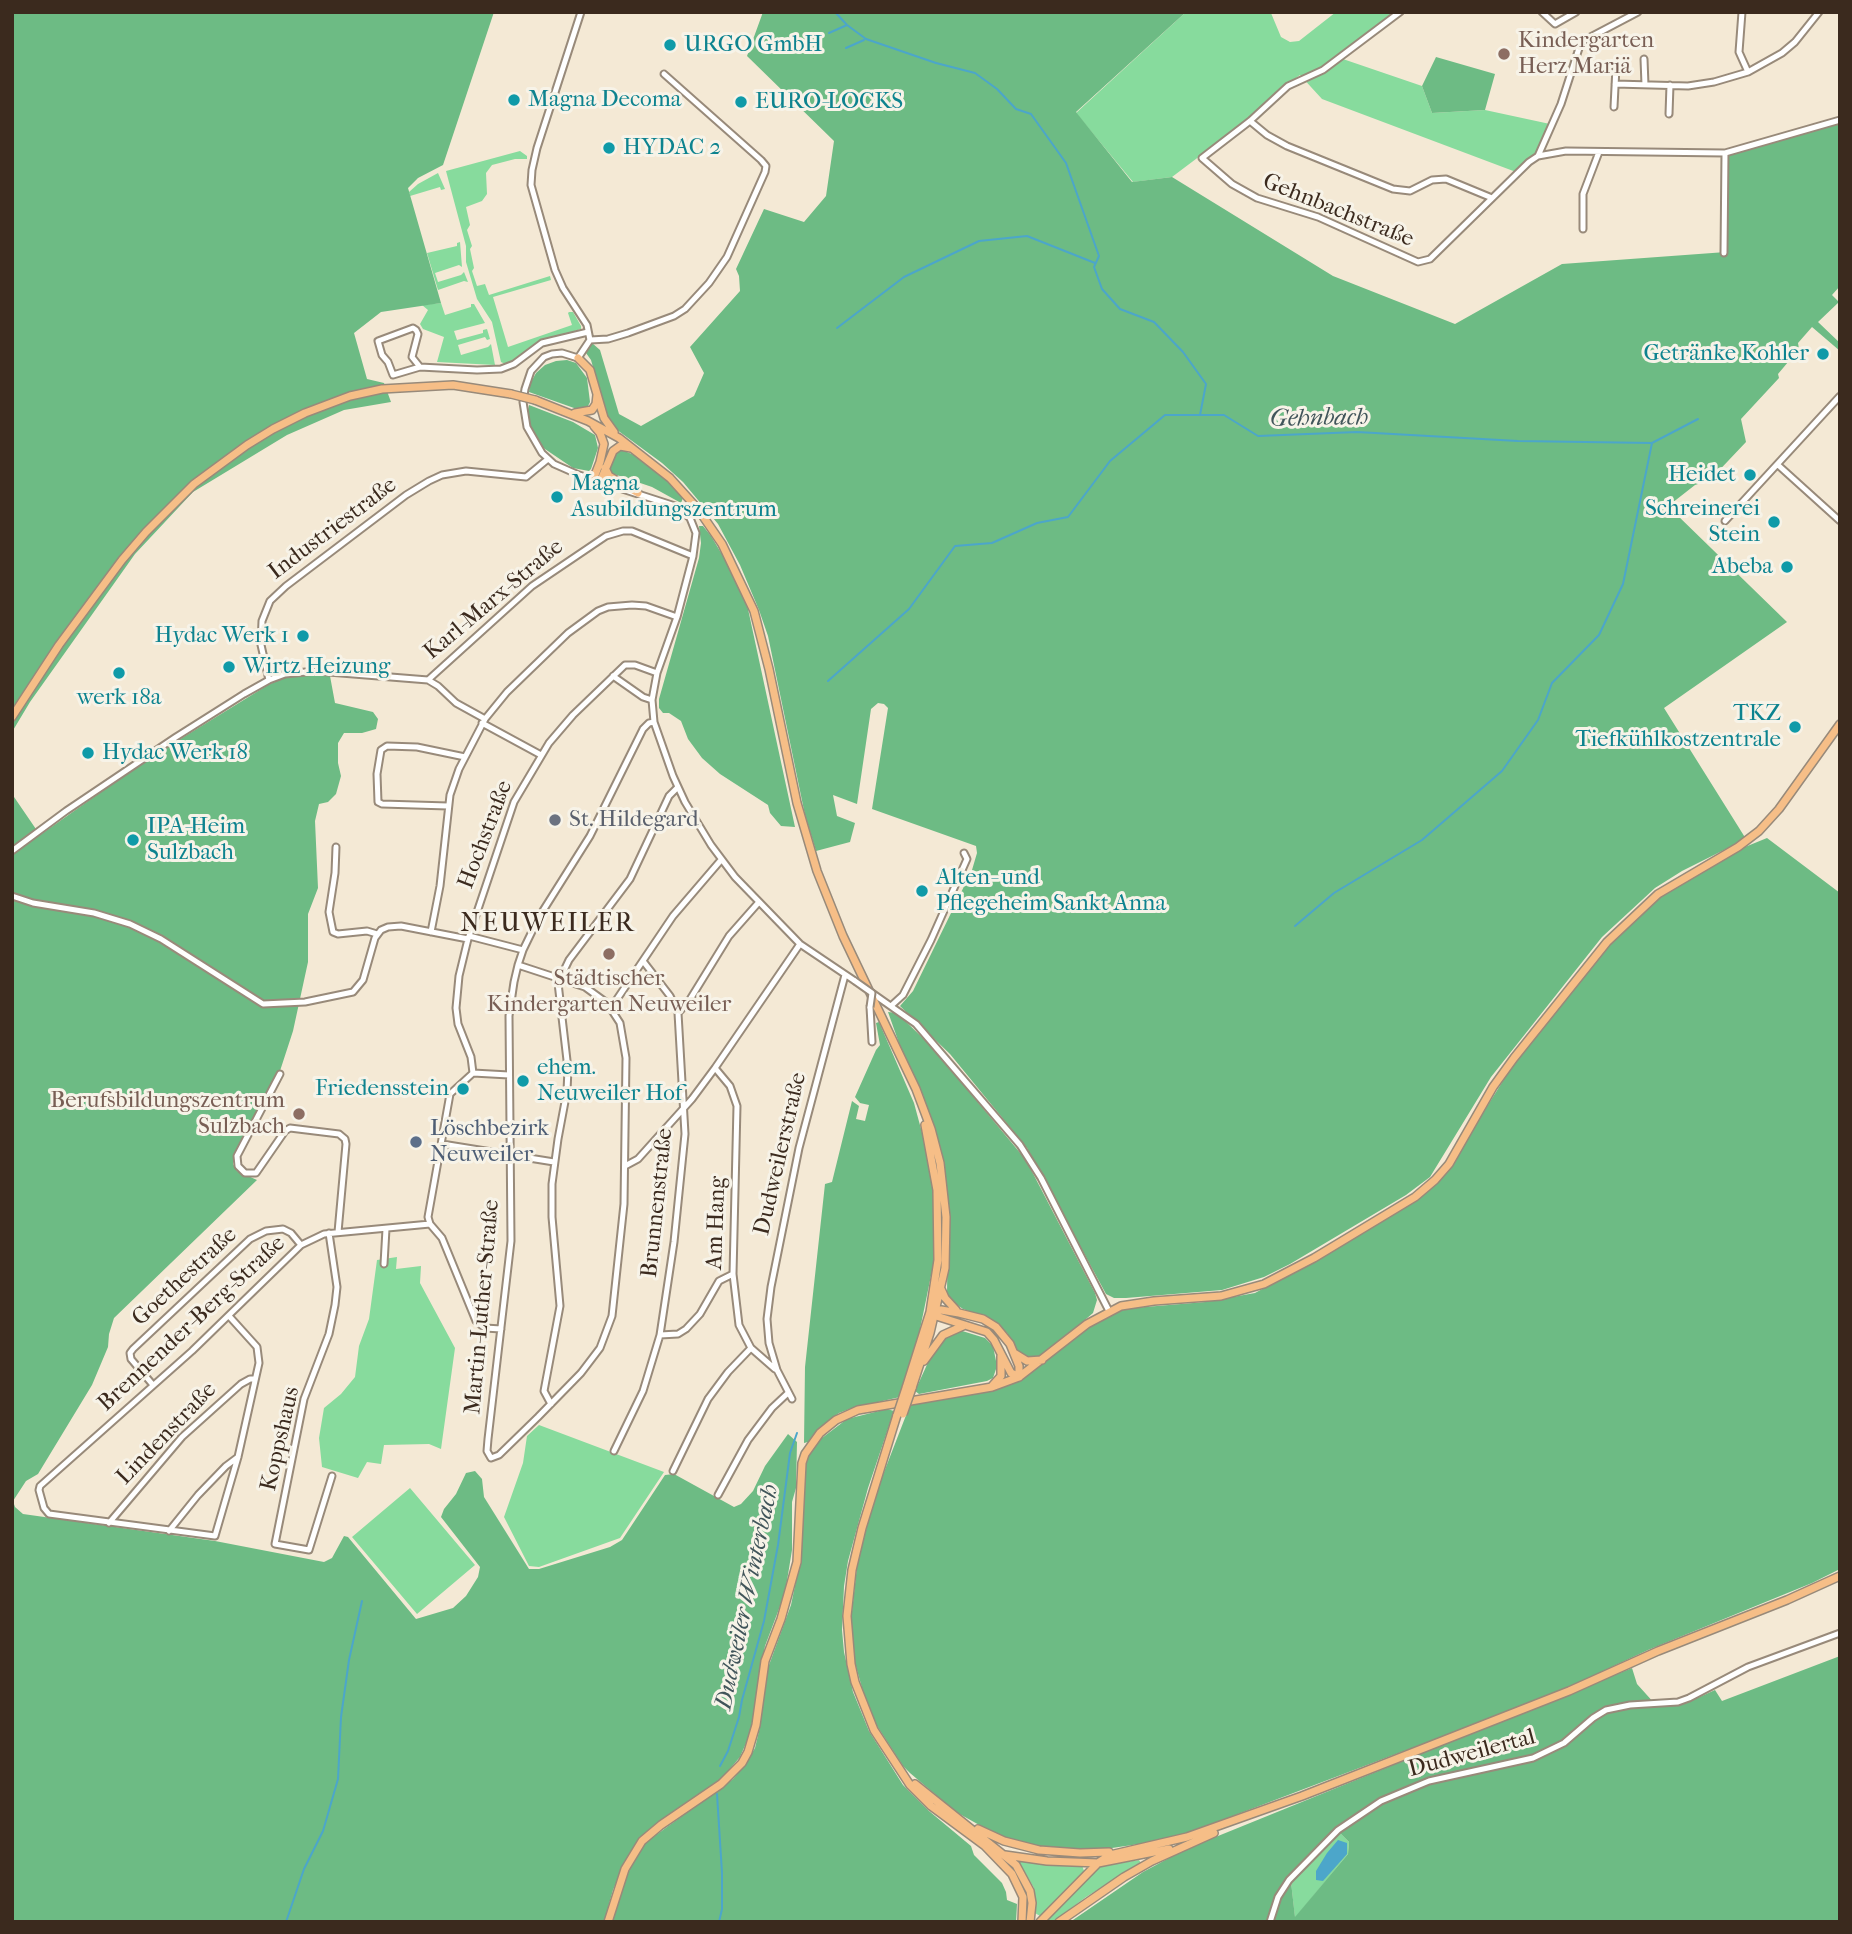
<!DOCTYPE html>
<meta charset="utf-8">
<style>
body{margin:0}
#map{position:relative;width:1852px;height:1934px;overflow:hidden;background:#f4e9d5;font-family:"IM FELL French Canon",serif}
canvas{display:block}
.frame{position:absolute;inset:0;border:14px solid #3b2a1e;pointer-events:none}
</style>
<div id="map">
<canvas width="1852" height="1934"></canvas>
<div class="frame"></div>
</div>
<script>
const ctx = document.querySelector('canvas').getContext('2d');
ctx.lineJoin = 'round';
function paint(path, color) {
  ctx.fillStyle = color;
  ctx.fill(path, 'evenodd');
}
function poly(rows) {
  const path = new Path2D();
  for (const r of rows) {
    path.moveTo(r[0], r[1]);
    for (let i = 2; i < r.length; i += 2) path.lineTo(r[i], r[i + 1]);
  }
  return path;
}
function stroke(path, color, width, dash) {
  ctx.strokeStyle = color;
  ctx.lineWidth = width;
  ctx.lineCap = dash ? 'butt' : 'round';
  ctx.setLineDash(dash || []);
  ctx.stroke(path);
}
function write(font, color, halo, rows, align = 'center') {
  ctx.font = font + ' "IM FELL French Canon",serif';
  ctx.lineWidth = 6;
  ctx.setLineDash([]);
  ctx.textBaseline = 'middle';
  ctx.strokeStyle = halo;
  ctx.fillStyle = color;
  for (const [text, x, y, turn = 0] of rows) {
    ctx.save();
    ctx.translate(x, y);
    ctx.rotate((+turn || 0) * Math.PI / 180);
    ctx.textAlign = isNaN(turn) ? turn : align;
    if (halo) ctx.strokeText(text, 0, 0);
    ctx.fillText(text, 0, 0);
    ctx.restore();
  }
}
const green = poly([
 [1186,12,1216,14,1219,12,1269,12,1271,13,1281,37,1290,42,1299,41,1336,12,1396,12,1337,57,1422,86,1432,113,1485,110,1550,124,1537,153,1516,172,1322,99,1300,75,1282,88,1249,119,1172,177,1133,182,1076,113],
 [520,151,527,156,527,159,515,159,492,165,486,173,487,194,482,201,466,207,470,225,467,230,472,246,470,249,474,268,472,271,477,286,485,284,489,295,550,276,551,280,493,297,508,347,572,325,568,313,569,312,573,312,581,326,581,329,540,342,512,362,505,364,501,362,492,322,477,299,466,262,466,246,446,171],
 [438,173,445,189,441,190,440,187,410,196,409,192,418,184],
 [460,242,462,267,459,265,435,273,438,282,461,275,464,272,468,282,464,281,438,290,427,253,457,246,457,243],
 [441,303,445,315,471,307,471,304,474,304,485,323,454,331,457,340,483,333,483,330,487,329,490,339,487,340,485,337,458,345,461,355,488,347,491,344,495,365,437,362,444,337,423,329,420,324,428,310,422,305],
 [397,1257,396,1269,421,1266,420,1283,455,1348,441,1449,429,1444,384,1445,381,1464,367,1462,358,1478,322,1467,319,1438,324,1408,341,1394,355,1377,359,1346,369,1319,377,1260],
 [539,1425,664,1472,620,1538,539,1567,529,1566,504,1517,523,1463,527,1436],
 [410,1488,475,1565,417,1614,352,1537],
 [1339,1832,1349,1842,1348,1854,1295,1918,1291,1882],
 [1017,1859,1082,1865,1084,1871,1040,1916,1035,1913,1034,1888],
 [1139,1860,1141,1863,1086,1897,1053,1922,1044,1922,1101,1866]
]);
const forest = poly([
 [12,12,494,12,443,165,418,178,408,188,441,303,381,312,354,333,367,379,384,383,391,402,344,410,287,435,193,492,135,554,30,702,12,732],
 [763,12,1186,12,1076,112,1132,182,1172,177,1333,276,1455,324,1562,264,1726,252,1727,154,1840,121,1840,286,1832,295,1839,302,1818,322,1840,343,1840,351,1812,327,1798,343,1799,349,1778,374,1779,378,1741,419,1746,442,1710,480,1695,485,1672,503,1674,512,1787,622,1664,708,1746,839,1682,871,1655,888,1602,937,1491,1077,1430,1177,1406,1195,1290,1264,1264,1277,1222,1290,1126,1298,1114,1298,1106,1294,1027,1148,950,1054,900,1006,913,991,972,870,977,853,976,846,872,809,888,708,884,704,878,703,871,709,857,804,833,795,837,816,855,823,850,842,816,851,805,815,768,636,759,610,740,565,718,524,683,482,662,463,609,424,591,360,586,353,592,343,600,350,619,414,641,426,694,396,704,373,690,347,740,291,739,276,736,269,764,209,804,222,826,196,834,141,747,56],
 [1436,57,1495,74,1485,110,1432,113,1422,86],
 [567,360,576,363,587,378,590,402,588,406,583,409,574,408,529,392,530,384,536,373,545,365,556,361],
 [529,405,573,422,595,435,598,448,591,469,589,471,573,468,542,447,530,426,527,414],
 [620,449,634,455,664,478,683,498,681,503,652,487,608,472,612,459,616,451],
 [699,526,703,526,711,536,729,566,748,609,795,827,781,826,770,813,768,805,720,774,702,758,688,739,681,721,669,713,663,713,659,708,659,699,699,558,701,543],
 [318,673,330,676,335,703,373,712,378,719,376,729,362,733,344,733,338,743,338,763,341,776,336,794,328,802,319,804,315,821,318,888,308,914,308,962,293,1031,279,1074,234,1158,233,1164,237,1171,257,1180,114,1318,109,1334,108,1347,92,1385,38,1474,26,1481,13,1501,15,1507,23,1514,215,1541,324,1562,332,1558,344,1536,348,1537,416,1619,453,1608,466,1596,478,1577,480,1567,441,1517,444,1509,456,1494,466,1473,475,1471,482,1479,484,1497,529,1569,539,1569,610,1547,622,1540,665,1475,674,1474,734,1507,741,1504,753,1491,765,1466,788,1434,797,1442,796,1488,792,1502,792,1550,785,1593,765,1646,750,1734,740,1757,723,1777,642,1836,622,1869,613,1890,604,1922,12,1922,12,794,40,835,148,759,268,685,284,678],
 [1767,838,1840,893,1840,1569,1812,1583,1648,1650,1554,1694,1196,1830,1159,1841,1092,1851,1044,1848,999,1836,956,1812,910,1773,903,1766,877,1726,864,1695,855,1663,851,1620,857,1566,874,1498,910,1405,996,1390,1015,1382,1042,1364,1087,1327,1121,1309,1205,1302,1255,1293,1323,1256,1419,1198,1448,1169,1516,1060,1616,936,1652,902,1675,886,1745,847],
 [888,1012,897,1013,932,1047,1026,1160,1095,1293,1097,1300,1093,1313,1049,1351,1035,1358,1024,1357,1015,1349,1007,1333,993,1320,963,1309,950,1300,947,1294,948,1218,937,1140,923,1095,900,1046],
 [879,1022,914,1103,924,1140,933,1193,935,1231,933,1266,919,1334,900,1397,852,1408,839,1413,817,1430,808,1442,804,1443,805,1367,825,1184,832,1182,852,1101,859,1106,856,1119,865,1121,869,1105,860,1103,855,1097,876,1050,880,1045,876,1023],
 [959,1330,985,1338,993,1346,997,1366,993,1378,987,1381,919,1394,915,1391,930,1358,946,1335],
 [887,1409,894,1411,868,1488,848,1561,844,1586,842,1630,844,1652,853,1692,869,1731,903,1785,929,1811,971,1846,974,1855,1002,1883,1006,1892,1007,1900,1017,1904,1016,1922,613,1922,619,1896,630,1869,645,1843,733,1779,745,1765,755,1748,760,1727,765,1676,791,1605,797,1576,800,1555,803,1473,810,1453,822,1438,847,1419],
 [1840,1656,1840,1922,1070,1922,1143,1872,1186,1849,1632,1668,1637,1684,1655,1704,1668,1707,1693,1700,1715,1690,1722,1701],
 [1339,1832,1349,1842,1348,1854,1295,1917,1291,1882]
]);
const water = poly([
 [1338,1840,1347,1843,1347,1854,1323,1881,1316,1880,1316,1871,1327,1853]
]);
const stream = poly([
 [835,12,847,25,866,39,936,63,975,73,997,89,1016,109,1031,114,1066,163,1099,256,1094,267,1102,289,1120,309,1154,322,1183,352,1206,384,1200,415,1224,415,1258,436,1357,432,1518,441,1652,443,1698,419],
 [829,33,847,25],
 [846,48,864,40],
 [837,328,904,277,979,241,1027,236,1095,263],
 [828,681,909,609,955,546,992,543,1037,523,1068,517,1110,461,1165,415,1200,415],
 [1295,926,1334,893,1422,840,1502,771,1538,720,1552,683,1599,635,1623,584,1652,443],
 [720,1766,728,1751,739,1717,742,1700,764,1621,778,1545,790,1453,797,1433],
 [717,1794,722,1873,722,1909,719,1922],
 [286,1922,304,1869,323,1831,338,1779,341,1717,349,1660,362,1601]
]);
const minor = poly([
 [581,12,537,148,532,170,531,185,555,270,563,288,587,325,590,340,578,358,562,353,552,354,544,357,531,371,525,389,523,402,527,427,542,453,554,464,579,475,675,506,690,518,696,533,693,556,677,617,657,673,652,700,654,722,673,776,685,802,711,845,735,877,800,944,855,981],
 [1400,12,1323,70,1288,86,1250,121,1202,158,1232,184,1257,198,1318,217,1418,262,1430,259,1529,162,1538,156,1566,151,1725,153,1840,120],
 [1542,12,1555,24,1576,12],
 [1742,12,1739,52,1748,72],
 [1644,59,1645,85],
 [1615,84,1688,86,1714,82,1748,72,1782,53,1795,42,1819,12],
 [1614,107,1616,67],
 [1669,114,1670,85],
 [1250,121,1267,135,1287,146,1393,189,1410,191,1432,180,1446,179,1492,198],
 [1538,156,1561,104,1581,42,1638,12],
 [1583,229,1583,194,1599,152],
 [1724,253,1725,153],
 [590,340,608,339,628,333,674,316,685,309,709,283,727,257,765,172,766,166,761,160,664,74],
 [420,367,412,357,418,334,416,330,413,328,378,341,382,355,388,362,393,375,420,367,477,370,501,369,514,364,542,343,588,332],
 [1778,465,1840,521],
 [1725,521,1840,396],
 [613,676,643,697,652,700],
 [269,680,261,645,262,621,270,601,286,586,406,495,429,481,442,475,466,471,526,477,548,459],
 [428,680,532,586,606,536,623,531,632,531,693,556],
 [482,723,541,755],
 [448,806,382,804,378,802,377,774,381,750,387,746,417,747,465,757],
 [336,847,335,873,329,912,333,932,338,934,367,931,377,934],
 [12,851,66,811,176,737,244,694,269,680,285,674,316,671,428,680,438,686,456,703,485,719],
 [12,896,33,903,94,913,130,924,161,939,263,1004,305,1002,353,992,363,980,375,938,381,930,388,927,401,926,468,939],
 [431,932,440,886,450,795,459,769,485,719,507,692,568,633,598,611,608,607,632,605,646,606,677,617],
 [469,936,523,950],
 [518,965,585,987,607,1003,620,1023,626,1058,624,1204,612,1316,600,1348,581,1373,538,1417,499,1455,491,1458,487,1451,488,1439,511,1241,509,1016,514,982,518,965,523,950,539,917,590,836,643,729,649,723,654,722],
 [872,993,916,1024,1020,1145,1041,1178,1109,1311],
 [892,1005,903,995,931,940,967,859,964,853],
 [870,1007,872,1042],
 [611,1008,673,916,721,860],
 [678,1013,689,1001,729,936,759,902],
 [715,1068,730,1086,737,1106,733,1274,739,1325,751,1348,775,1369],
 [473,1073,509,1075],
 [280,1074,237,1156,238,1166,245,1173,256,1173,285,1131,290,1128,339,1134,345,1139,346,1144,338,1232],
 [442,1144,554,1162],
 [625,1166,638,1159,692,1099,715,1068,800,944],
 [329,1233,337,1287,335,1305,329,1334,304,1399,275,1544,309,1550,332,1476],
 [384,1264,386,1229],
 [229,1316,257,1347,259,1363,238,1457,215,1536,49,1514,44,1508,39,1490,40,1486,192,1351,301,1245,324,1234,430,1224],
 [501,1329,485,1328,476,1321,442,1238,430,1224,428,1217,450,1094,473,1073,471,1057,458,1024,456,1008,459,976,468,939,514,802,549,743,573,715,625,665,635,665,657,673],
 [660,1335,678,1334,686,1329,700,1314,719,1281,733,1274],
 [153,1385,131,1359,130,1353,133,1349,250,1239,266,1231,283,1229,291,1233,301,1245],
 [792,1399,777,1370,769,1343,767,1319,771,1287,799,1148,845,975],
 [551,1404,544,1391,560,1306,552,1217,552,1184,558,1139,567,1091,568,1069,558,983,569,960,630,879,669,796,678,787],
 [614,1451,643,1391,660,1335,674,1242,685,1134,678,1013,670,996,643,961],
 [673,1471,708,1399,728,1372,751,1348],
 [718,1495,748,1440,772,1408,788,1393],
 [109,1523,182,1437,241,1384,250,1379,255,1379],
 [169,1531,198,1495,226,1466,238,1457],
 [1270,1922,1278,1897,1289,1880,1338,1830,1381,1801,1429,1781,1533,1758,1564,1743,1593,1718,1606,1710,1630,1705,1678,1702,1689,1698,1748,1667,1840,1633]
]);
const major = poly([
 [578,358,590,370,604,418,614,432],
 [535,400,588,421,619,438,670,478,698,509,722,544,754,611,769,669,797,803,817,871,843,936,916,1089,931,1129,940,1163,946,1217,945,1268,930,1333,912,1388],
 [575,413,592,410,596,404,597,395],
 [605,468,609,476,638,493],
 [593,480,600,462,604,444,600,433,594,426],
 [600,482,613,451,620,446,631,448],
 [12,717,59,645,122,560,146,532,194,484,247,445,273,429,305,413,350,396,382,389,453,385,511,394],
 [941,1289,945,1298,956,1310],
 [932,1311,941,1310,959,1313,983,1319,996,1327,1010,1344,1019,1366,1019,1377],
 [933,1315,987,1332,994,1340,1011,1373,1019,1377],
 [1014,1353,1027,1361,1042,1360],
 [924,1361,943,1335,963,1326],
 [992,1386,1001,1376,1001,1356],
 [906,1388,930,1312,938,1260,937,1190,925,1125],
 [897,1415,862,1528,852,1570,847,1616,851,1664,855,1682,874,1730,910,1785,931,1806,985,1846,1012,1874,1023,1897,1022,1922],
 [915,1784,1016,1865,1030,1891,1032,1903,1030,1922],
 [978,1829,1004,1841,1039,1850,1080,1853,1109,1852],
 [1005,1855,1047,1861,1098,1863,1169,1849],
 [608,1922,625,1869,642,1841,661,1825,721,1784,742,1763,748,1752,756,1725,765,1661,781,1619,797,1562,802,1463,805,1454,820,1433,836,1420,858,1410,992,1387,1019,1377,1087,1324,1121,1306,1154,1301,1221,1296,1264,1284,1314,1258,1415,1197,1435,1180,1449,1164,1493,1087,1514,1058,1607,942,1658,894,1738,847,1759,831,1779,809,1840,724],
 [1040,1922,1098,1863,1110,1855,1187,1837,1302,1796,1569,1691,1658,1651,1787,1600,1840,1576],
 [1059,1922,1124,1877,1152,1861,1214,1833]
]);
const minorBridge = poly([
 [855,981,872,993,870,1007]
]);
const majorBridge = poly([
 [511,394,535,400],
 [903,1414,912,1388],
 [897,1415,906,1388]
]);
const markers = [
 [670,45,7,"#0f9aa8"],
 [1504,54,7,"#8d6e63"],
 [514,100,7,"#0f9aa8"],
 [741,102,7,"#0f9aa8"],
 [609,148,7,"#0f9aa8"],
 [1823,354,7,"#0f9aa8"],
 [1750,475,7,"#0f9aa8"],
 [557,497,7,"#0f9aa8"],
 [1774,522,7,"#0f9aa8"],
 [1787,567,7,"#0f9aa8"],
 [303,636,7,"#0f9aa8"],
 [229,667,7,"#0f9aa8"],
 [119,673,7,"#0f9aa8"],
 [1795,727,7,"#0f9aa8"],
 [88,753,7,"#0f9aa8"],
 [555,820,7,"#6b7280"],
 [133,840,7,"#0f9aa8"],
 [922,891,7,"#0f9aa8"],
 [609,954,7,"#8d6e63"],
 [523,1081,7,"#0f9aa8"],
 [463,1089,7,"#0f9aa8"],
 [299,1114,7,"#8d6e63"],
 [416,1142,7,"#5c6f8a"]
];
const educationNames = [
 ["Kindergarten",1518,41],
 ["Herz Mariä",1518,67],
 ["Städtischer",609,979,"center"],
 ["Kindergarten Neuweiler",609,1005,"center"],
 ["Berufsbildungszentrum",285,1101,"right"],
 ["Sulzbach",285,1127,"right"]
];
const cultureNames = [
 ["URGO GmbH",684,45],
 ["Magna Decoma",528,100],
 ["EURO-LOCKS",755,102],
 ["HYDAC 2",623,148],
 ["Getränke Kohler",1809,354,"right"],
 ["Heidet",1736,475,"right"],
 ["Magna",571,484],
 ["Asubildungszentrum",571,510],
 ["Schreinerei",1760,509,"right"],
 ["Stein",1760,535,"right"],
 ["Abeba",1773,567,"right"],
 ["Hydac Werk 1",289,636,"right"],
 ["Wirtz Heizung",243,667],
 ["werk 18a",119,698,"center"],
 ["TKZ",1781,714,"right"],
 ["Tiefkühlkostzentrale",1781,740,"right"],
 ["Hydac Werk 18",102,753],
 ["IPA-Heim",147,827],
 ["Sulzbach",147,853],
 ["Alten- und",936,878],
 ["Pflegeheim Sankt Anna",936,904],
 ["ehem.",537,1068],
 ["Neuweiler Hof",537,1094],
 ["Friedensstein",449,1089,"right"]
];
const streetNames = [
 ["Gehnbachstraße",1338,211,22],
 ["Industriestraße",333,529,-37],
 ["Karl-Marx-Straße",494,600,-40],
 ["Hochstraße",486,835,-69],
 ["Dudweilerstraße",781,1154,-77],
 ["Brunnenstraße",658,1203,-84],
 ["Am Hang",717,1223,-88],
 ["Goethestraße",185,1277,-43],
 ["Martin-Luther-Straße",483,1307,-85],
 ["Brennender-Berg-Straße",192,1324,-43],
 ["Lindenstraße",167,1434,-46],
 ["Koppshaus",281,1439,-77],
 ["Dudweilertal",1472,1754,-15]
];
const worshipNames = [
 ["St. Hildegard",569,820]
];
const serviceNames = [
 ["Löschbezirk",430,1129],
 ["Neuweiler",430,1155]
];
const waterNames = [
 ["Gehnbach",1319,419,-1],
 ["Dudweiler Winterbach",748,1597,-78]
];
const quarterNames = [
 ["NEUWEILER",548,925]
];
paint(green, '#87db9d');
paint(forest, '#6dbb84');
paint(water, '#4ca6ca');
stroke(stream, '#4ca6ca', 2);
stroke(minor, '#988a7a', 9);
stroke(major, '#988a7a', 10);
stroke(minor, '#fff', 5);
stroke(major, '#f6be87', 7);
stroke(minorBridge, '#988a7a', 9, []);
stroke(majorBridge, '#988a7a', 10, []);
stroke(minorBridge, '#fff', 5);
stroke(majorBridge, '#f6be87', 7);
for (const [x, y, r, color] of markers) {
  const dot = new Path2D();
  dot.arc(x, y, r, 0, 2 * Math.PI);
  ctx.fillStyle = color;
  ctx.fill(dot);
  stroke(dot, '#f7f3e8', 2.5);
}
write('23px', '#785e54', '#f7f3e8', educationNames, 'left');
write('23px', '#0d838f', '#f7f3e8', cultureNames, 'left');
write('23px', '#3b2a1e', '#f7f3e8', streetNames);
write('23px', '#5b616d', '#f7f3e8', worshipNames, 'left');
write('23px', '#4e5e75', '#f7f3e8', serviceNames, 'left');
write('italic 24px', '#41555a', '#f7f3e8', waterNames);
ctx.letterSpacing = '2px';
write('26px', '#3b2a1e', '#f7f3e8', quarterNames);
ctx.letterSpacing = '0px';
</script>
